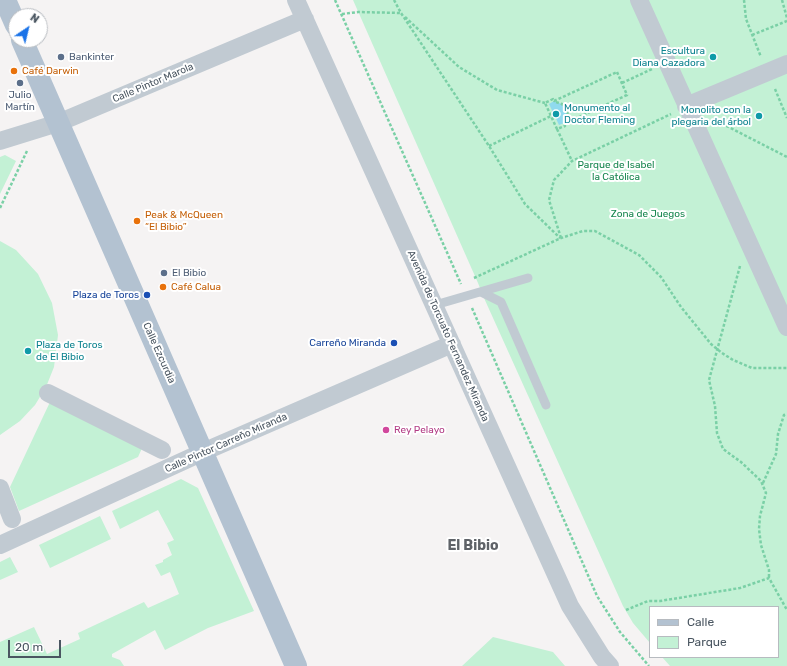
<!DOCTYPE html>
<meta charset="utf-8">
<style>
body{margin:0}
#map{position:relative;width:787px;height:666px;overflow:hidden;background:#f5f3f3;font-family:Rubik,sans-serif}
canvas{display:block}
.legend{position:absolute;left:649px;top:606px;width:130px;height:52px;box-sizing:border-box;background:#fff;border:1px solid #b7bbc0;margin:0;padding:5px 7px;list-style:none;font-size:12px;color:#4a5661}
.legend li{display:flex;align-items:center;gap:8px;height:20px}
.legend b{width:20px;border:1px solid #b7bbc0}
.north{position:absolute;left:8px;top:8px;width:40px;height:40px;box-sizing:border-box;background:#fff;border:1px solid #b7bbc0;border-radius:50%;rotate:35deg;font-size:11px;font-weight:700;line-height:16px;text-align:center;color:#4a5661}
.north::after{content:'';display:block;margin:auto;width:14px;height:18px;background:#1a73e8;clip-path:polygon(50% 0,100% 100%,50% 72%,0 100%)}
.scale{position:absolute;left:8px;top:640px;width:53px;height:18px;box-sizing:border-box;border:2px solid #4a5661;border-top:0;padding-left:5px;font-size:12px;line-height:14px;white-space:nowrap;color:#4a5661;-webkit-text-stroke:3px #fff;paint-order:stroke}
</style>
<div id="map">
<canvas width="787" height="666"></canvas>
<ul class="legend">
<li><b style="height:5px;background:#b3c2d1"></b>Calle</li>
<li><b style="height:11px;background:#c3f1d5"></b>Parque</li>
</ul>
<div class="north">N</div>
<div class="scale">20 m</div>
</div>
<script>
const ctx = document.querySelector('canvas').getContext('2d');
ctx.lineJoin = 'round';
function paint(path, color) {
  ctx.fillStyle = color;
  ctx.fill(path, 'evenodd');
}
function poly(rows) {
  const path = new Path2D();
  for (const r of rows) {
    path.moveTo(r[0], r[1]);
    for (let i = 2; i < r.length; i += 2) path.lineTo(r[i], r[i + 1]);
  }
  return path;
}
function stroke(path, color, width, dash) {
  ctx.strokeStyle = color;
  ctx.lineWidth = width;
  ctx.lineCap = dash ? 'butt' : 'round';
  ctx.setLineDash(dash || []);
  ctx.stroke(path);
}
function write(font, color, halo, rows, align = 'center') {
  ctx.font = font + ' Rubik,sans-serif';
  ctx.lineWidth = 4;
  ctx.setLineDash([]);
  ctx.textBaseline = 'middle';
  ctx.strokeStyle = halo;
  ctx.fillStyle = color;
  for (const [text, x, y, turn = 0] of rows) {
    ctx.save();
    ctx.translate(x, y);
    ctx.rotate((+turn || 0) * Math.PI / 180);
    ctx.textAlign = isNaN(turn) ? turn : align;
    if (halo) ctx.strokeText(text, 0, 0);
    ctx.fillText(text, 0, 0);
    ctx.restore();
  }
}
const green = poly([
 [353,0,787,0,787,666,670,666,662,657,778,657,778,607,650,607,650,643,633,623,623,606,484,298,478,283],
 [5,155,16,161,0,194,0,157],
 [0,241,16,250,38,274,52,303,58,335,54,367,46,387,35,405,20,421,0,435],
 [50,402,143,446,138,457,19,511,10,487],
 [181,479,198,488,254,611,208,628,165,650,155,630,112,654,112,657,120,660,124,666,0,666,0,642,34,627,47,654,80,639,78,633,144,602,148,608,179,594,170,572,161,576,155,565,163,562,163,560,172,555,167,543,174,540,158,510,120,529,112,511],
 [100,516,111,539,50,568,39,545],
 [10,557,18,572,0,580,0,562],
 [493,637,553,652,565,666,462,666]
]);
const water = poly([
 [554,101,562,104,567,111,567,119,564,123,559,125,549,104]
]);
const path = poly([
 [335,0,461,284],
 [394,0,401,13,489,146,525,204,560,238],
 [744,0,746,19,761,57],
 [782,0,787,18],
 [342,14,358,12,402,13],
 [405,17,459,67,497,90,545,103],
 [752,35,787,21],
 [617,72,627,95,564,124,565,126,557,129,545,103,553,99,554,101,617,72],
 [622,83,652,69],
 [775,89,787,118],
 [556,102,562,104,567,111,568,115,564,123],
 [713,119,787,157],
 [557,129,572,161],
 [489,146,551,116],
 [0,208,27,151],
 [561,238,549,200,554,180,572,161,671,114],
 [740,266,709,380,715,406,717,433,723,449,741,462,761,481,766,493,760,516,759,529,761,545,769,570,769,578],
 [474,278,561,238,583,231,595,231,639,255,661,277,681,307,711,344,722,353,733,360,752,368,787,368],
 [472,308,597,596,620,632,649,666],
 [763,483,776,454,778,434,784,415,787,414],
 [626,610,648,601,660,601,740,588,769,578,787,610]
]);
const lane = poly([
 [481,292,501,302,546,405],
 [435,305,528,278]
]);
const street = poly([
 [296,0,570,606,602,657,610,666],
 [639,0,787,327],
 [686,106,787,64],
 [0,141,58,123,305,19],
 [48,393,162,450],
 [0,488,12,519],
 [0,545,203,452,452,344]
]);
const primary = poly([
 [5,0,16,25],
 [22,40,296,666]
]);
const markers = [
 [61,57,4,"#5c6f8a"],
 [713,57,4,"#0f9aa8"],
 [14,71,4,"#e8710a"],
 [20,83,4,"#5c6f8a"],
 [556,114,4,"#0f9aa8"],
 [759,116,4,"#0f9aa8"],
 [137,221,4,"#e8710a"],
 [164,273,4,"#5c6f8a"],
 [163,287,4,"#e8710a"],
 [147,295,4,"#1a4fb4"],
 [394,343,4,"#1a4fb4"],
 [28,351,4,"#0f9aa8"],
 [386,430,4,"#d1479c"]
];
const cultureNames = [
 ["Escultura",705,51],
 ["Diana Cazadora",705,63],
 ["Monumento al",564,108,"left"],
 ["Doctor Fleming",564,120,"left"],
 ["Monolito con la",751,110],
 ["plegaria del árbol",751,122],
 ["Plaza de Toros",36,345,"left"],
 ["de El Bibio",36,357,"left"]
];
const serviceNames = [
 ["Bankinter",69,57],
 ["Julio",20,95,"center"],
 ["Martín",20,107,"center"],
 ["El Bibio",172,273]
];
const foodNames = [
 ["Café Darwin",22,71],
 ["Peak & McQueen",145,215],
 ["“El Bibio”",145,227],
 ["Café Calua",171,287]
];
const streetNames = [
 ["Calle Pintor Marola",153,83,-23],
 ["Avenida de Torcuato Fernandez Miranda",448,336,66],
 ["Calle Ezcurdia",159,353,66],
 ["Calle Pintor Carreño Miranda",226,443,-24]
];
const parkNames = [
 ["Parque de Isabel",616,165],
 ["la Católica",616,177],
 ["Zona de Juegos",648,214]
];
const transitNames = [
 ["Plaza de Toros",139,295],
 ["Carreño Miranda",386,343]
];
const hotelNames = [
 ["Rey Pelayo",394,430]
];
const districtNames = [
 ["El Bibio",473,546]
];
paint(green, '#c3f1d5');
paint(water, '#90daee');
stroke(path, '#7ad0a6', 2.5, [3, 2]);
stroke(lane, '#c1cad2', 9);
stroke(street, '#c1cad2', 18);
stroke(primary, '#b3c2d1', 22);
for (const [x, y, r, color] of markers) {
  const dot = new Path2D();
  dot.arc(x, y, r, 0, 2 * Math.PI);
  ctx.fillStyle = color;
  ctx.fill(dot);
  stroke(dot, '#fff', 1.5);
}
write('10px', '#0d838f', '#fff', cultureNames, 'right');
write('10px', '#4e5e75', '#fff', serviceNames, 'left');
write('10px', '#c56008', '#fff', foodNames, 'left');
write('10px', '#4a5661', '#fff', streetNames);
write('10px', '#17864f', '#fff', parkNames);
write('10px', '#164399', '#fff', transitNames, 'right');
write('10px', '#b23c85', '#fff', hotelNames, 'left');
write('bold 14px', '#5f6368', '#fff', districtNames);
</script>
